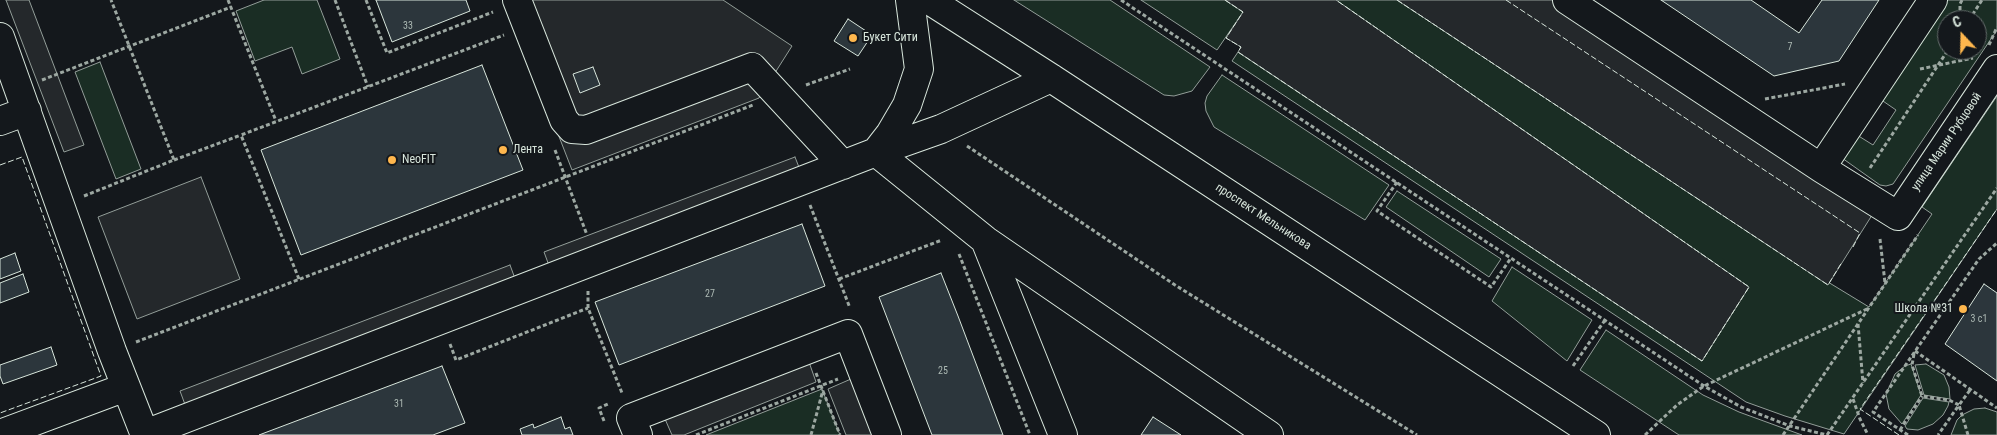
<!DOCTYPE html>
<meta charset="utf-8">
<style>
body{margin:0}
#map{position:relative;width:1997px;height:435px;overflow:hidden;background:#14181c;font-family:"Roboto Condensed",sans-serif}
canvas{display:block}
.north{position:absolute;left:1937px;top:10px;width:50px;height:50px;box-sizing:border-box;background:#14181c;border:1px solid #626a69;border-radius:50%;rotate:339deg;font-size:14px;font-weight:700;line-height:20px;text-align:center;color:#d8e6dc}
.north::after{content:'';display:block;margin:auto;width:18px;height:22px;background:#ffb74d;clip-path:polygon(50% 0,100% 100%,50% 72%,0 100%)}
</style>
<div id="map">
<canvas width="1997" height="435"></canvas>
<div class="north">С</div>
</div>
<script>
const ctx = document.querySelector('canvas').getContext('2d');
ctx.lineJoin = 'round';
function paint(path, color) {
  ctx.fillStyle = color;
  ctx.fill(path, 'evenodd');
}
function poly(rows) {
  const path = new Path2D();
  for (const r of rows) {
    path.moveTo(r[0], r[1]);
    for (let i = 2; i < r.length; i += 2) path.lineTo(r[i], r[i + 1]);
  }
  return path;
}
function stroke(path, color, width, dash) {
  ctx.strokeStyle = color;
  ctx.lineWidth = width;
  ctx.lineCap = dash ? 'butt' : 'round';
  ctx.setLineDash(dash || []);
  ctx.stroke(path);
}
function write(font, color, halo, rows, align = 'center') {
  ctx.font = font + ' "Roboto Condensed",sans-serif';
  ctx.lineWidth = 4;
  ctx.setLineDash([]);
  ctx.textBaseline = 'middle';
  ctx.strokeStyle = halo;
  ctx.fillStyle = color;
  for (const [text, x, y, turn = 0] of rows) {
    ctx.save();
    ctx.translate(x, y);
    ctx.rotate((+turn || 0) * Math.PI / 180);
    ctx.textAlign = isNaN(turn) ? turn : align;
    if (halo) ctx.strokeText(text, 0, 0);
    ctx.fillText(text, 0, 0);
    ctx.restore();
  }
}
const green = poly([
 [264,0,317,0,340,59,302,74,292,47,255,61,236,11,264,0],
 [1014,0,1110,0,1210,67,1192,91,1174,96,1164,95,1014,0],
 [1141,0,1225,0,1243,12,1217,50,1141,0],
 [1336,0,1397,0,1777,251,1869,307,1932,214,1922,207,1997,96,1997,209,1844,434,1785,416,1746,402,1232,61,1238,52,1702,361,1749,287,1336,0],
 [1945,0,1997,0,1997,30,1893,184,1886,186,1880,185,1842,158,1857,135,1873,145,1896,110,1880,99,1945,0],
 [1947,20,1977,20,1977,50,1947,50,1947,20],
 [100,62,141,169,116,179,75,72,100,62],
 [1222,75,1389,185,1365,220,1214,127,1206,111,1205,103,1207,96,1222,75],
 [1397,191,1501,259,1489,277,1386,207,1397,191],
 [1512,267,1592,320,1567,361,1492,301,1512,267],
 [1606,330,1703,395,1739,412,1802,435,1679,435,1580,370,1606,330],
 [1911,364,1921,395,1902,424,1889,409,1886,394,1895,374,1905,366,1911,364],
 [1926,364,1944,375,1949,387,1950,399,1924,395,1915,365,1926,364],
 [822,389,840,435,706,435,822,389],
 [1923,398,1949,402,1948,406,1943,415,1933,424,1918,430,1907,429,1905,426,1923,398],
 [1985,408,1997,412,1997,435,1951,435,1957,420,1962,415,1974,409,1985,408]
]);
const parking = poly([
 [6,0,29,0,84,145,64,152,6,0],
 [506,0,723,0,792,46,759,98,572,170,506,0],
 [1225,0,1336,0,1749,287,1702,361,1238,52,1241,47,1226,38,1243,12,1225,0],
 [1397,0,1552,0,1874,212,1828,285,1397,0],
 [795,157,802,175,551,271,544,252,795,157],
 [201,177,240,279,137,319,98,217,201,177],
 [510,265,517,284,187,410,180,391,510,265],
 [809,362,816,382,684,435,672,435,665,419,809,362],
 [851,379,873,435,846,435,828,389,851,379]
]);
const building = poly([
 [376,0,466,0,470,11,392,42,376,0],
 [1661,0,1751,0,1799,33,1822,0,1879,0,1839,61,1774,76,1661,0],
 [848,19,872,35,858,56,834,41,848,19],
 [482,65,523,170,301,255,261,150,482,65],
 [593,67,600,85,580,93,573,74,593,67],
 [802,224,825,286,619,365,595,302,802,224],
 [15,253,21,271,0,279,0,259,15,253],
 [941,273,958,316,1003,435,932,435,879,297,941,273],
 [23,274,29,292,0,303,0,283,23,274],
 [1984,284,1997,293,1997,381,1945,344,1984,284],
 [51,347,57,365,3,384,0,376,0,365,51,347],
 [442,366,465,423,433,435,259,435,442,366],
 [561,417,565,429,570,427,573,435,522,435,520,429,533,424,534,428,561,417],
 [1153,417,1181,435,1141,435,1153,417]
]);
const path = poly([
 [228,0,276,121],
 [335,0,368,87],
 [366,0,387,53,493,12],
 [1121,0,1704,386,1741,407,1790,426,1827,435],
 [1962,0,1960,4,1960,11,1964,20],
 [1969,20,1982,0],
 [1989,45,1997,27],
 [1920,69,1973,58],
 [42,80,231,7],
 [806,85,850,69],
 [1765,99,1845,84],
 [967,146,1175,285,1417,435],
 [555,150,587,235],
 [174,160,241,135],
 [1870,168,1948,50],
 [1397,182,1377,211,1491,287,1511,258],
 [84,196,174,160,111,0],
 [810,205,850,308],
 [1880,239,1885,283],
 [959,254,1030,435],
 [299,279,241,135,504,35],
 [839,279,942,240],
 [588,291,588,308,622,393],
 [1858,324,1863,383],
 [136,342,753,105],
 [450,344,456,360,588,308],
 [1915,351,1997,408],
 [1914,354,1912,365,1922,396,1949,400,1959,405,1938,435],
 [1573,366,1605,320],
 [816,373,840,435],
 [1853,399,1860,419,1868,435],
 [604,421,599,408,608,404],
 [1900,430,1922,396],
 [696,435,838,379],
 [811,435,823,390],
 [1645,435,1677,405,1704,386,1869,308],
 [1783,435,1918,235],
 [1827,435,1997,188],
 [1908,435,1873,412,1979,259,1997,243],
 [1968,435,1959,405,1970,390]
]);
const minor = poly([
 [517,0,564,120,572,129,586,130,752,67,843,165],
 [910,0,919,69,907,105,890,134,876,152,985,240,1063,435],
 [929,0,1051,78,1596,435],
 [1567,0,1821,168,1898,216,1997,69],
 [0,37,112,351,145,435],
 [0,121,27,111],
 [1821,168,1933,0],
 [985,240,1269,435],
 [0,434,126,387],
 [145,434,876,152,941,129,1051,78],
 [638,435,631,418,848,334,887,435]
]);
const fence = poly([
 [1225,0,1243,12,1226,38,1241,47,1238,52,1702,361,1749,287,1336,0],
 [1397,0,1828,285,1842,262],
 [1506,0,1860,233,1853,247],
 [0,165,22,157,101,376,0,413],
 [1899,435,1860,409,1997,209]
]);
const markers = [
 [853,38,5,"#ffb74d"],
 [503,150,5,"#ffb74d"],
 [392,160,5,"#ffb74d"],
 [1963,309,5,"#ffb74d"]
];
const numberNames = [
 ["33",408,26],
 ["7",1790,47],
 ["27",710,294],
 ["3 с1",1979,319],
 ["25",943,371],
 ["31",399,404]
];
const poiNames = [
 ["Букет Сити",863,38],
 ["Лента",513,150],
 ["NeoFIT",402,160],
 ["Школа №31",1953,309,"right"]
];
const streetNames = [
 ["улица Марии Рубцовой",1947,142,-56],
 ["проспект Мельникова",1263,217,33]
];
paint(green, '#1a2d24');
stroke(green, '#939e99', 1);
paint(parking, '#24282b');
stroke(parking, '#939e99', 1);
paint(building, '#2c363c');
stroke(building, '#d8e6dc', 1);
stroke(minor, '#d8e6dc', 30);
stroke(path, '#9da8a2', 3, [4, 2.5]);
stroke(minor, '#14181c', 28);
stroke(fence, '#d8e6dc', 1, [6, 2.5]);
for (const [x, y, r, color] of markers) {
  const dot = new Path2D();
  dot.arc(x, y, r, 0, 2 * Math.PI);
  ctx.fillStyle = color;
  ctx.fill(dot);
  stroke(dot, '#14181c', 2);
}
write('10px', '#adbab4', null, numberNames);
write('12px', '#d8e6dc', '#14181c', poiNames, 'left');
write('12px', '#d8e6dc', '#14181c', streetNames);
</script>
